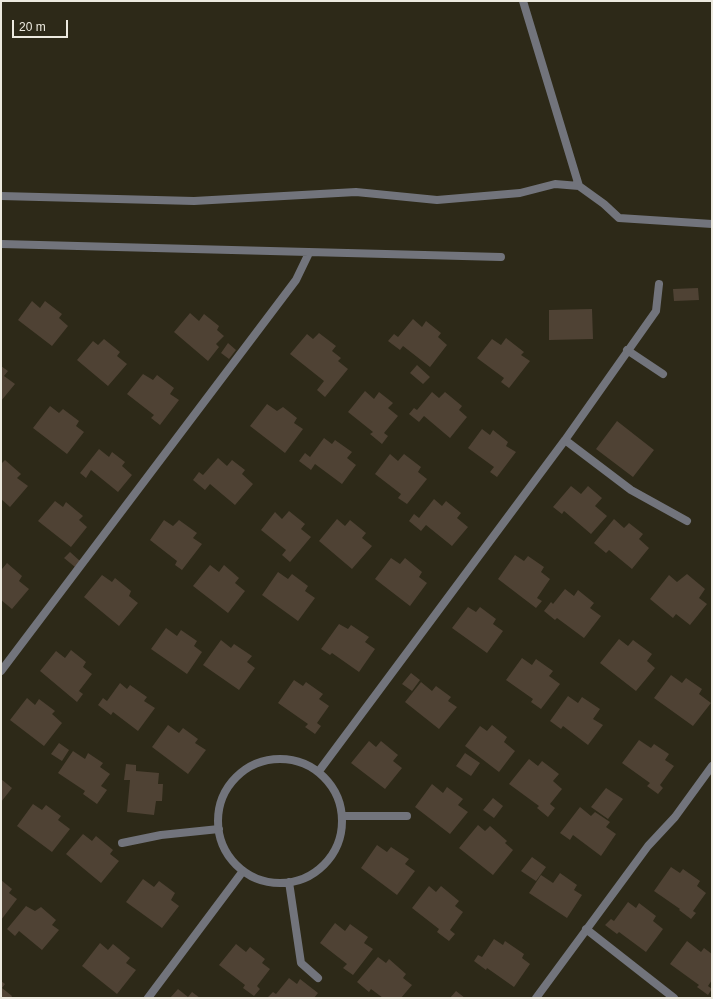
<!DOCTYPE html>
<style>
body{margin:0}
#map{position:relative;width:713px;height:999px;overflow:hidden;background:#2d2918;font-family:Arial,sans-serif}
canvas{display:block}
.frame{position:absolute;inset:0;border:2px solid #ece9df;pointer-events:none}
.scale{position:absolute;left:12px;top:20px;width:56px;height:18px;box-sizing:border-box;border:2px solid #ece9df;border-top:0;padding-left:5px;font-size:12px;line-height:14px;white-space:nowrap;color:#ece9df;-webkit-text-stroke:3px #2d2918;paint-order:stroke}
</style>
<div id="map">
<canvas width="713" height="999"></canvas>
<div class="frame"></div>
<div class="scale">20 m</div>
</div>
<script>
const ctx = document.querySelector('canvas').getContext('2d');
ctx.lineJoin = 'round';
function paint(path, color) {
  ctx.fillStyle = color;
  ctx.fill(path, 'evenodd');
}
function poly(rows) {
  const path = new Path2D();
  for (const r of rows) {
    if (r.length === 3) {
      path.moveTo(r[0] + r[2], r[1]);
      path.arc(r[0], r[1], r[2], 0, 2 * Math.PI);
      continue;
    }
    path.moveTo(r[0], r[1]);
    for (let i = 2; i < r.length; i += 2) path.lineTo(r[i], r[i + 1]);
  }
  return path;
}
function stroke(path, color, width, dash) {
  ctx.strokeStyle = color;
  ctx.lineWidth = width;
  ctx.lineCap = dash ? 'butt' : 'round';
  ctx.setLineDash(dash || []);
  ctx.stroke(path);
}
const building = poly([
 [698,288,699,300,674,301,673,289],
 [32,301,40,308,45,301,62,314,59,318,68,326,52,346,18,320],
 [592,309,593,339,549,340,549,310],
 [190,313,199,321,204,314,219,326,217,330,224,336,216,344,219,347,208,361,174,332],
 [413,319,422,327,426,321,441,333,438,337,447,345,430,367,403,346,400,350,388,341,394,334,398,337],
 [319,333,336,346,332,351,341,358,338,361,348,369,325,397,317,390,324,381,290,354,307,334,313,339],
 [506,338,524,352,521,355,530,361,509,388,501,382,504,378,477,358,492,339,501,345],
 [104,339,120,352,117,356,127,364,108,386,77,360,93,341,98,345],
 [228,343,236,350,229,359,221,353],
 [417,365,430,377,423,384,410,373],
 [1,366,8,371,4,376,15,384,1,401],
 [143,374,153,380,157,375,174,388,170,394,179,400,160,425,151,418,154,415,127,394],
 [365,391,374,399,379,392,393,403,388,408,398,416,384,433,388,436,382,444,370,434,373,432,348,412],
 [432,392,439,398,445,392,462,406,459,410,467,417,450,438,424,416,419,422,409,414,414,408,417,410],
 [267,404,277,411,283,407,297,418,294,423,303,429,285,453,250,426],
 [50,406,59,413,63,409,79,421,76,426,84,432,67,454,33,428],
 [617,421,654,450,633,477,596,449],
 [482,429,490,435,493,430,508,442,506,446,516,452,497,477,490,472,494,467,468,448],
 [324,438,332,444,335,440,352,452,347,458,356,465,342,484,315,464,311,470,299,461,305,453,310,457],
 [99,449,109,457,112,452,125,462,122,466,132,475,118,492,91,470,86,478,80,473],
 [390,454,398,461,404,454,421,467,418,472,427,479,407,504,398,498,401,494,375,474],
 [218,458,227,466,232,460,245,470,242,474,253,484,235,505,210,484,205,490,193,480,199,472,203,475],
 [5,460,21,474,17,478,28,486,10,507,1,499,1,464],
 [571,486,581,494,588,486,602,498,595,506,607,516,591,534,564,511,562,514,553,507],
 [434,499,442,506,446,501,461,513,457,518,468,527,452,546,426,525,421,531,409,521,414,514,419,518],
 [55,501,63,507,66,502,83,516,79,520,87,527,71,547,38,521],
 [289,511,305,524,301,529,311,537,290,562,282,555,286,550,261,530,275,512,282,519],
 [337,519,345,526,350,520,366,533,362,538,372,546,352,569,319,541],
 [614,519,624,528,629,523,643,534,639,539,649,548,632,569,609,550,606,553,594,543],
 [164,520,173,526,179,520,197,533,193,538,202,544,182,570,175,565,177,561,150,540],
 [70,552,80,561,75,567,64,558],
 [515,555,524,561,528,556,544,567,541,572,550,579,537,598,542,601,536,608,498,579],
 [391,558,400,564,405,558,422,572,419,577,427,583,410,606,375,579],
 [7,563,22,576,19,581,29,589,12,609,1,600,1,568,2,569],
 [210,565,219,572,224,565,239,578,235,583,245,591,228,613,193,586],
 [278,572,288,579,292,574,308,586,305,591,315,598,298,621,262,595],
 [687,574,705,589,699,598,707,604,690,625,676,614,673,618,650,599,669,575,677,582],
 [102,575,112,582,115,578,131,591,129,596,138,603,119,626,84,597],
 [565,589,574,596,578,590,594,603,590,608,601,616,584,638,557,618,555,620,544,611,551,602,553,604],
 [468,607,476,612,480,607,496,619,493,624,503,631,487,653,452,628],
 [339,624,348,629,351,625,369,637,365,642,375,649,359,672,332,653,330,655,321,649],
 [166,628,177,636,181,630,197,641,194,646,202,652,187,674,151,649],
 [619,639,628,646,633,640,652,654,647,661,655,668,636,691,600,663],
 [221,640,231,648,234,644,252,656,247,662,255,668,239,690,203,665],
 [71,650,86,662,83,667,92,674,79,691,83,694,77,702,40,671,56,651,65,658],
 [522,658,532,665,536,659,553,671,549,676,560,684,541,709,531,702,533,699,506,680],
 [411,673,420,680,412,691,402,684],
 [671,675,682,683,686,678,702,689,699,694,711,703,693,726,654,698],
 [294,680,303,686,306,682,323,694,319,699,329,706,317,723,321,726,315,734,305,727,308,724,278,703],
 [421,682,432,691,436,686,451,697,448,701,457,707,439,729,405,702],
 [120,683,127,689,130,685,147,697,144,701,155,708,138,731,113,712,111,715,98,705,103,698,107,701],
 [568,696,578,703,582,697,600,709,593,719,603,725,588,745,563,726,561,729,550,721],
 [27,698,35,705,39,699,55,711,52,714,62,723,44,746,10,720],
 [168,725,179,733,183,728,198,739,195,743,206,750,188,774,152,747],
 [492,725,507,737,504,742,515,751,499,772,465,746,480,726,487,731],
 [639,740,651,748,654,744,669,754,665,760,674,766,660,785,663,788,658,794,647,786,650,783,622,763],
 [369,741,376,747,381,741,398,755,393,761,402,768,385,789,351,763],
 [59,743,69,750,62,761,51,754],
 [73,751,85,759,88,753,103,763,100,767,110,774,101,786,107,790,97,804,83,794,85,791,58,773],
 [465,753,480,763,471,776,456,766],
 [529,759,538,766,542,761,559,774,553,781,562,789,550,804,555,808,548,817,537,808,539,806,509,784],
 [126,764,136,765,136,771,159,773,158,784,163,784,162,801,156,801,154,815,127,812,130,780,124,780],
 [1,779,12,788,1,802],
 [432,784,443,793,447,787,463,799,458,805,468,812,450,834,415,807],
 [606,788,623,799,608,819,591,807],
 [493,798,503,806,494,818,483,810],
 [33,804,42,810,46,805,61,816,58,820,70,829,52,852,17,826],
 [580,807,591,816,595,812,610,822,606,827,616,834,601,856,573,835,570,840,560,833],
 [478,825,485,831,490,826,507,841,505,843,513,850,493,875,459,848],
 [83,834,92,841,96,836,113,850,110,854,119,861,101,883,66,854],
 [377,845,387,852,391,847,409,859,405,864,415,871,397,895,361,868],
 [532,857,546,867,536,881,521,871],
 [671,867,680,873,683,869,700,881,697,886,706,893,693,911,696,913,691,919,679,910,680,909,654,891],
 [560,873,577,885,574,890,582,895,567,918,529,893,541,875,553,883],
 [143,879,154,887,159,881,175,893,171,900,179,906,162,928,126,902],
 [1,880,12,889,9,893,17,899,1,920],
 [429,886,436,892,441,886,459,901,455,906,463,912,450,930,455,934,449,941,437,932,439,929,412,908],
 [628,902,636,908,639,903,656,916,653,921,663,929,646,952,619,932,617,934,605,925,611,919,614,921],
 [26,906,35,911,41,907,56,920,52,925,59,930,42,950,19,931,15,936,7,929],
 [335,923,345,931,350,924,368,937,364,943,373,949,353,975,343,968,347,964,320,943],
 [494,939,503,945,505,941,524,954,522,958,530,964,514,987,487,968,486,970,474,961,478,955,482,957],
 [687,941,701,952,704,948,712,954,712,980,708,986,712,989,708,995,697,987,699,985,670,964],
 [100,943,108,950,113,944,130,958,126,963,136,970,117,994,82,966],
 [236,944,246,952,250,947,265,959,262,963,270,969,257,986,260,989,254,996,243,988,245,985,219,965],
 [378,957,386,963,389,959,406,974,403,978,412,985,401,998,383,998,371,989,369,992,357,982],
 [289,978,297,984,300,979,318,993,314,998,267,998,273,992,276,994],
 [1,981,5,984,2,988,12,996,11,998,1,998],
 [178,989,188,997,192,992,200,998,170,998],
 [456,991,465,998,450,998]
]);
const lane = poly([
 [1,244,501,257],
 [627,350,663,374],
 [565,440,631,490,687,521],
 [1,671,296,280,309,253],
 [280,821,62],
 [319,771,565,440,656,311,659,284],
 [343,816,407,816],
 [122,843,161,835,219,829],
 [289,882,301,963,318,978],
 [586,929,674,998],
 [148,998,243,871],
 [536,998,648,846,675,817,712,766]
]);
const street = poly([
 [523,1,579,186],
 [1,196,194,201,356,192,437,200,520,193,555,184,579,186,604,204,619,218,712,224]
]);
paint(building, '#4f4234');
stroke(lane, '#72747c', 8);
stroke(street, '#72747c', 8);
</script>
